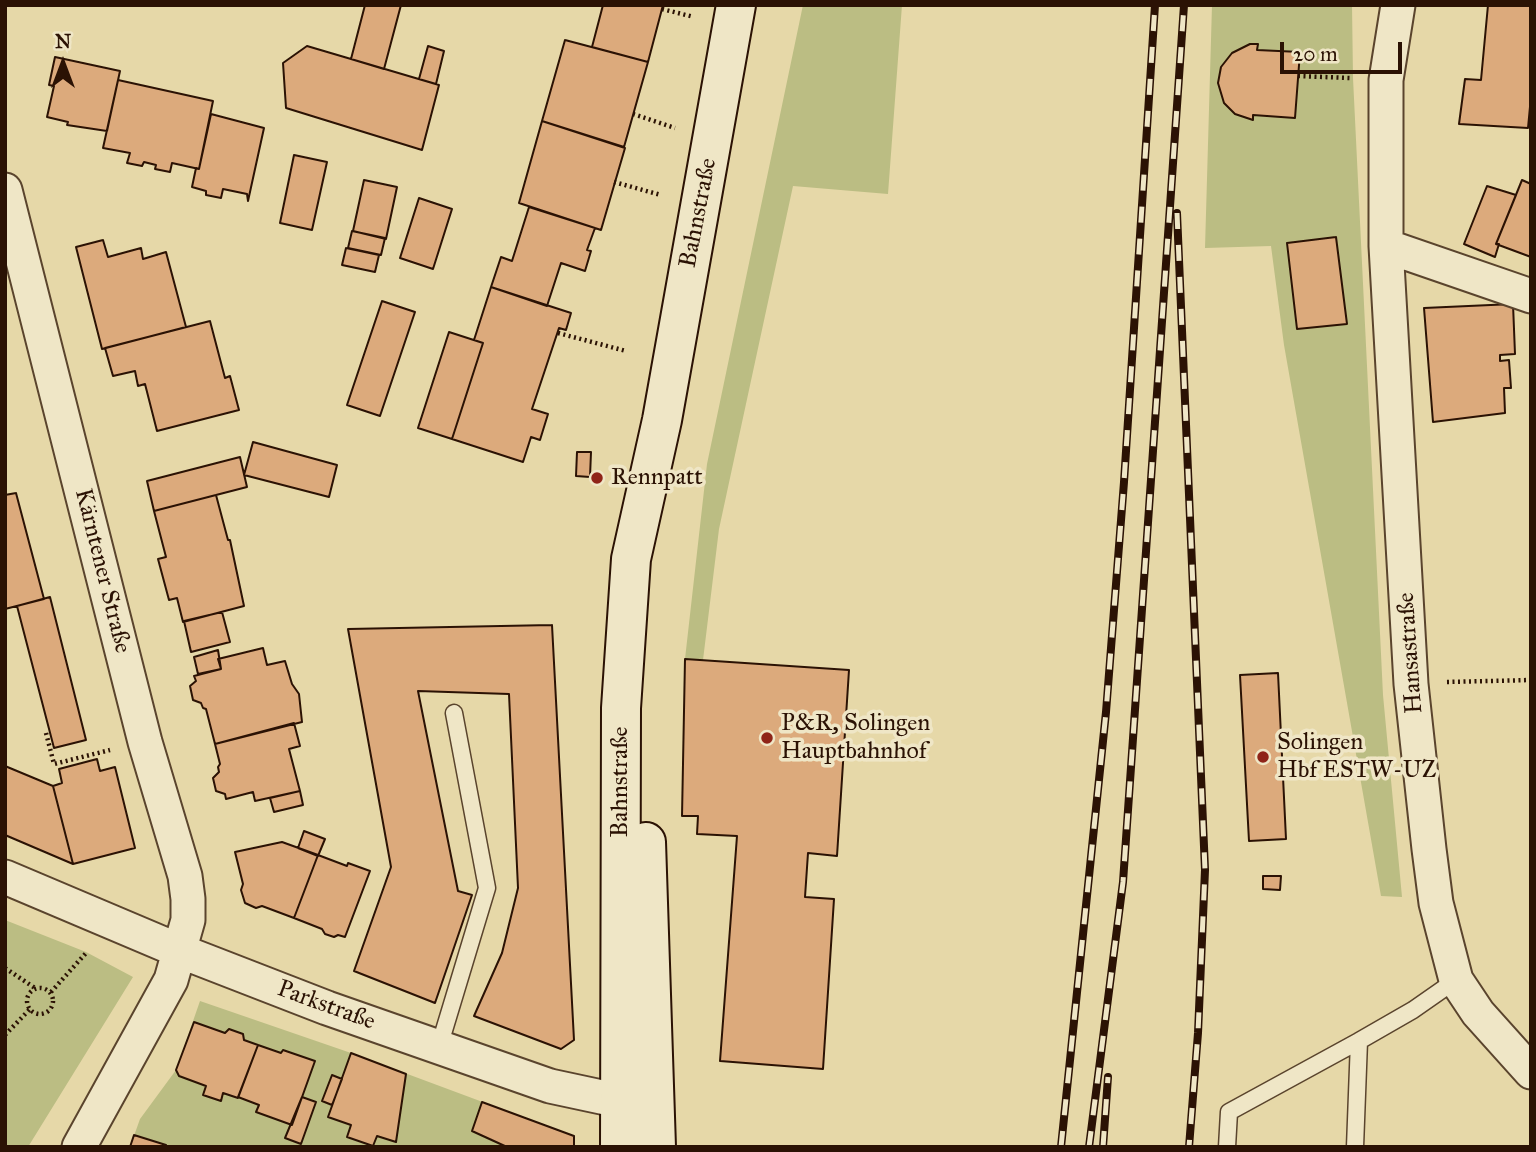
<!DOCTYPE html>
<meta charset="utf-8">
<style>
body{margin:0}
#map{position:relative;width:1536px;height:1152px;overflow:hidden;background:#e6d8a8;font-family:"IM FELL Great Primer",serif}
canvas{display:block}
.frame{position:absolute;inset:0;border:7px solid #2b1204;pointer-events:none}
.north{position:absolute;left:28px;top:28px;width:70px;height:70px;-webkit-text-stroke:5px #efe6c6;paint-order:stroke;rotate:0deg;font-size:19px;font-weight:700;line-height:28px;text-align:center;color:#2b1204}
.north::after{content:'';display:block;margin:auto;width:24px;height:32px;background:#2b1204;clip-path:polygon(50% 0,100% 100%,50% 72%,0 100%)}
.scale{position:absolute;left:1280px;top:42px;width:122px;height:32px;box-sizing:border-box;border:4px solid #2b1204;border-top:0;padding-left:9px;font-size:21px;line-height:24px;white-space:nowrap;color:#2b1204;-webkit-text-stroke:5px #efe6c6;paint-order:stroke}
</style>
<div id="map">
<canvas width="1536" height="1152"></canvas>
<div class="frame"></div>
<div class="north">N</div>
<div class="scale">20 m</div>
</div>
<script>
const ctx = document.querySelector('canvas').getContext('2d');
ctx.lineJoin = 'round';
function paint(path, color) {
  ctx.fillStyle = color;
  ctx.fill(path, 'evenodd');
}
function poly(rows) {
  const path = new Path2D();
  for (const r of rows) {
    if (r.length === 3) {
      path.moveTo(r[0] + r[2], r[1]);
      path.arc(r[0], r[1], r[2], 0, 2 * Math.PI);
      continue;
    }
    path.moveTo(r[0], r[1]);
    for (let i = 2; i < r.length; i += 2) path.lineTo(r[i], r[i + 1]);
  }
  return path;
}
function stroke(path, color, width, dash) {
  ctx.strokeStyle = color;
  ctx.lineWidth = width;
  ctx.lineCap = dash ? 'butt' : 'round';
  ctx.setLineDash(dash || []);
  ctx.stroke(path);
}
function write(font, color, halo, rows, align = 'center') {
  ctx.font = font + ' "IM FELL Great Primer",serif';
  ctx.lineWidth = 7;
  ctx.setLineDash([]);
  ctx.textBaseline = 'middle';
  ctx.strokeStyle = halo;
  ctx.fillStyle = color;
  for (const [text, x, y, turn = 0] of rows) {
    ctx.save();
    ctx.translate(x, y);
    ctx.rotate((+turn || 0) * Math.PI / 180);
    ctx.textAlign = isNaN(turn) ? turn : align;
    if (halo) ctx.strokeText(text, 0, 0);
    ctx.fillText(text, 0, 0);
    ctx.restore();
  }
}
const green = poly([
 [803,5,902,5,888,194,793,186,719,529,703,660,685,659,707,464],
 [1212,5,1352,5,1353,78,1383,695,1402,897,1381,896,1284,345,1271,246,1205,248],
 [5,920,86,952,133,977,28,1147,5,1147],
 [200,1001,351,1053,574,1136,574,1147,130,1147,140,1119,176,1070]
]);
const building = poly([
 [365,5,401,5,384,69,351,59,365,5],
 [603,5,663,5,648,62,592,47,603,5],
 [1488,5,1531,5,1531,96,1528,128,1459,124,1465,79,1481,80,1488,5],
 [565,40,648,62,624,147,542,121,565,40],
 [1250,44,1258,44,1257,50,1300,52,1295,118,1253,115,1253,120,1235,114,1224,103,1218,83,1221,67,1232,53,1250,44],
 [307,46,439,85,422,150,286,108,283,63,307,46],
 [428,46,444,51,436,84,419,79,428,46],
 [55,57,120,71,107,131,67,125,68,122,47,117,54,86,49,85,55,57],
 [118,80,213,101,199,169,172,163,170,172,155,169,156,165,144,162,142,166,127,163,130,153,103,148,118,80],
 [211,114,264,128,248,201,247,194,223,189,221,198,206,195,206,191,192,187,196,168,199,169,211,114],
 [542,121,625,148,601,230,519,203,542,121],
 [294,155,327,162,312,230,280,223,294,155],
 [364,180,397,187,386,239,353,231,364,180],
 [1522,180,1531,184,1531,257,1496,244,1522,180],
 [1487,186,1516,195,1496,244,1499,244,1495,257,1464,244,1487,186],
 [419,198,452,209,433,269,400,258,419,198],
 [529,207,595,228,587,250,591,251,585,271,561,263,547,306,491,287,501,257,512,261,529,207],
 [352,231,385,238,381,255,348,248,352,231],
 [1336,237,1347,324,1297,329,1287,243,1336,237],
 [103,240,108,257,141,248,143,259,166,252,186,327,102,349,76,247,103,240],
 [346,248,379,255,375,272,342,265,346,248],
 [491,287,571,313,566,330,559,328,532,409,548,414,540,440,531,437,523,462,452,439,483,343,474,340,491,287],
 [382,301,415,312,380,416,347,405,382,301],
 [1513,304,1515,354,1500,355,1500,361,1509,360,1511,388,1504,388,1505,413,1433,422,1424,308,1513,304],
 [210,321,225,378,230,376,239,410,157,431,145,384,138,386,135,371,113,376,105,348,210,321],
 [449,332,483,343,452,439,418,428,449,332],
 [253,442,337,465,329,497,244,475,253,442],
 [577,452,591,452,590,477,576,476,577,452],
 [240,457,247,487,154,511,147,481,240,457],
 [16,493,44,599,5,609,5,495,16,493],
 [216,495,228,540,230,540,244,606,183,622,177,598,169,600,158,559,166,557,154,511,216,495],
 [50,597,86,740,54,748,17,606,50,597],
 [222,612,230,642,191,652,184,621,222,612],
 [552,625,574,1040,561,1049,474,1016,502,953,518,888,509,694,418,691,458,891,472,895,435,1003,354,971,391,867,348,629,552,625],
 [263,648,267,665,285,661,292,684,299,694,302,722,215,744,206,709,203,708,201,703,193,700,190,686,196,681,194,676,221,669,218,659,263,648],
 [218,650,221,669,198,674,194,657,218,650],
 [685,659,849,670,837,856,808,853,805,897,834,899,823,1069,720,1061,737,836,697,834,698,816,682,816,685,659],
 [1278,673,1286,839,1249,841,1240,675,1278,673],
 [294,723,300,746,289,749,300,791,255,801,253,792,226,799,225,794,216,791,213,778,219,772,218,767,220,764,215,744,294,723],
 [97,759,100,771,115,767,135,848,73,864,53,786,62,783,59,769,97,759],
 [5,766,53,786,73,864,5,835,5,766],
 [300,791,303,805,274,812,270,798,300,791],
 [304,831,325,839,318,856,298,848,304,831],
 [282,842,318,855,294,918,262,906,256,908,245,903,241,890,243,884,235,852,282,842],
 [318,855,347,866,348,863,370,871,345,937,338,935,334,937,325,934,322,929,294,918,318,855],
 [1263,876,1281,876,1280,890,1263,889,1263,876],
 [194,1022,225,1033,229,1029,243,1034,244,1040,258,1045,238,1098,223,1093,221,1101,203,1095,206,1086,179,1076,176,1070,194,1022],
 [258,1045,281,1053,283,1050,315,1061,292,1125,256,1112,259,1105,238,1097,258,1045],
 [351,1053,406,1074,396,1142,377,1136,373,1146,347,1137,351,1125,328,1117,351,1053],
 [332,1075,342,1079,332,1105,322,1101,332,1075],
 [302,1097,316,1102,301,1144,285,1138,302,1097],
 [482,1102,574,1136,574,1147,507,1147,472,1131,482,1102],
 [134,1135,166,1145,166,1147,130,1147,134,1135]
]);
const path = poly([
 [662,9,694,17],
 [1298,76,1350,78],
 [633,114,675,128],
 [614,182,661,195],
 [558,333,626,351],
 [1447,682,1531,680],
 [46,733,54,764,110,750],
 [5,968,35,988],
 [40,1001,13],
 [51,992,86,953],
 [5,1035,30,1009]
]);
const lane = poly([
 [439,1047,487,888,454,713],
 [1227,1147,1229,1112,1359,1041],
 [1355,1147,1359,1041,1413,1010,1456,980]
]);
const street = poly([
 [1398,5,1386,80,1386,246,1411,684,1429,849,1436,903,1456,980,1478,1013,1531,1072],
 [5,190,145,742,185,876,188,899,188,920,171,980,79,1147],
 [1386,246,1531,296],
 [5,877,180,951,327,1008,550,1086,620,1101,646,1102]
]);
const secondary = poly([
 [646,842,656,1147],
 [620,1147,621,708,631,559,662,420,736,5]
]);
const rail = poly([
 [1177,213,1205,870,1198,1033,1189,1147],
 [1061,1147,1106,712,1124,482,1155,5],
 [1089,1147,1123,882,1184,5],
 [1103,1147,1108,1077]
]);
const markers = [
 [597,478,7,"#8f2418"],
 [767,738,7,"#8f2418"],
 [1263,757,7,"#8f2418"]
];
const streetNames = [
 ["Bahnstraße",699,213,-79],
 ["Kärntener Straße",102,571,76],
 ["Hansastraße",1411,653,-94],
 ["Bahnstraße",621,782,-90],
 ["Parkstraße",326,1006,20]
];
const poiNames = [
 ["Rennpatt",611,478],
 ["P&R, Solingen",781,724],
 ["Hauptbahnhof",781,752],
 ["Solingen",1277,743],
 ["Hbf ESTW-UZ",1277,771]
];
paint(green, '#bbbd83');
paint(building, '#dcaa7c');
stroke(building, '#2b1204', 2);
stroke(lane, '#5a442d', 19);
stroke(street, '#5a442d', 37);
stroke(secondary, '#2b1204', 42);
stroke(path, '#2b1204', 4.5, [2, 3.5]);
stroke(lane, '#efe6c6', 16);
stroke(street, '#efe6c6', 33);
stroke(secondary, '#efe6c6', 38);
stroke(rail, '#2b1204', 8);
stroke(rail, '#efe6c6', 5, [16]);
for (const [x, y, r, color] of markers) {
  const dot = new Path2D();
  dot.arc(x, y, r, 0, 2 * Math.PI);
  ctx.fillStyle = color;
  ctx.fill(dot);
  stroke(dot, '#efe6c6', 2.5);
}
write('24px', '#2b1204', '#efe6c6', streetNames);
write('24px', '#2b1204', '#efe6c6', poiNames, 'left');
</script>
